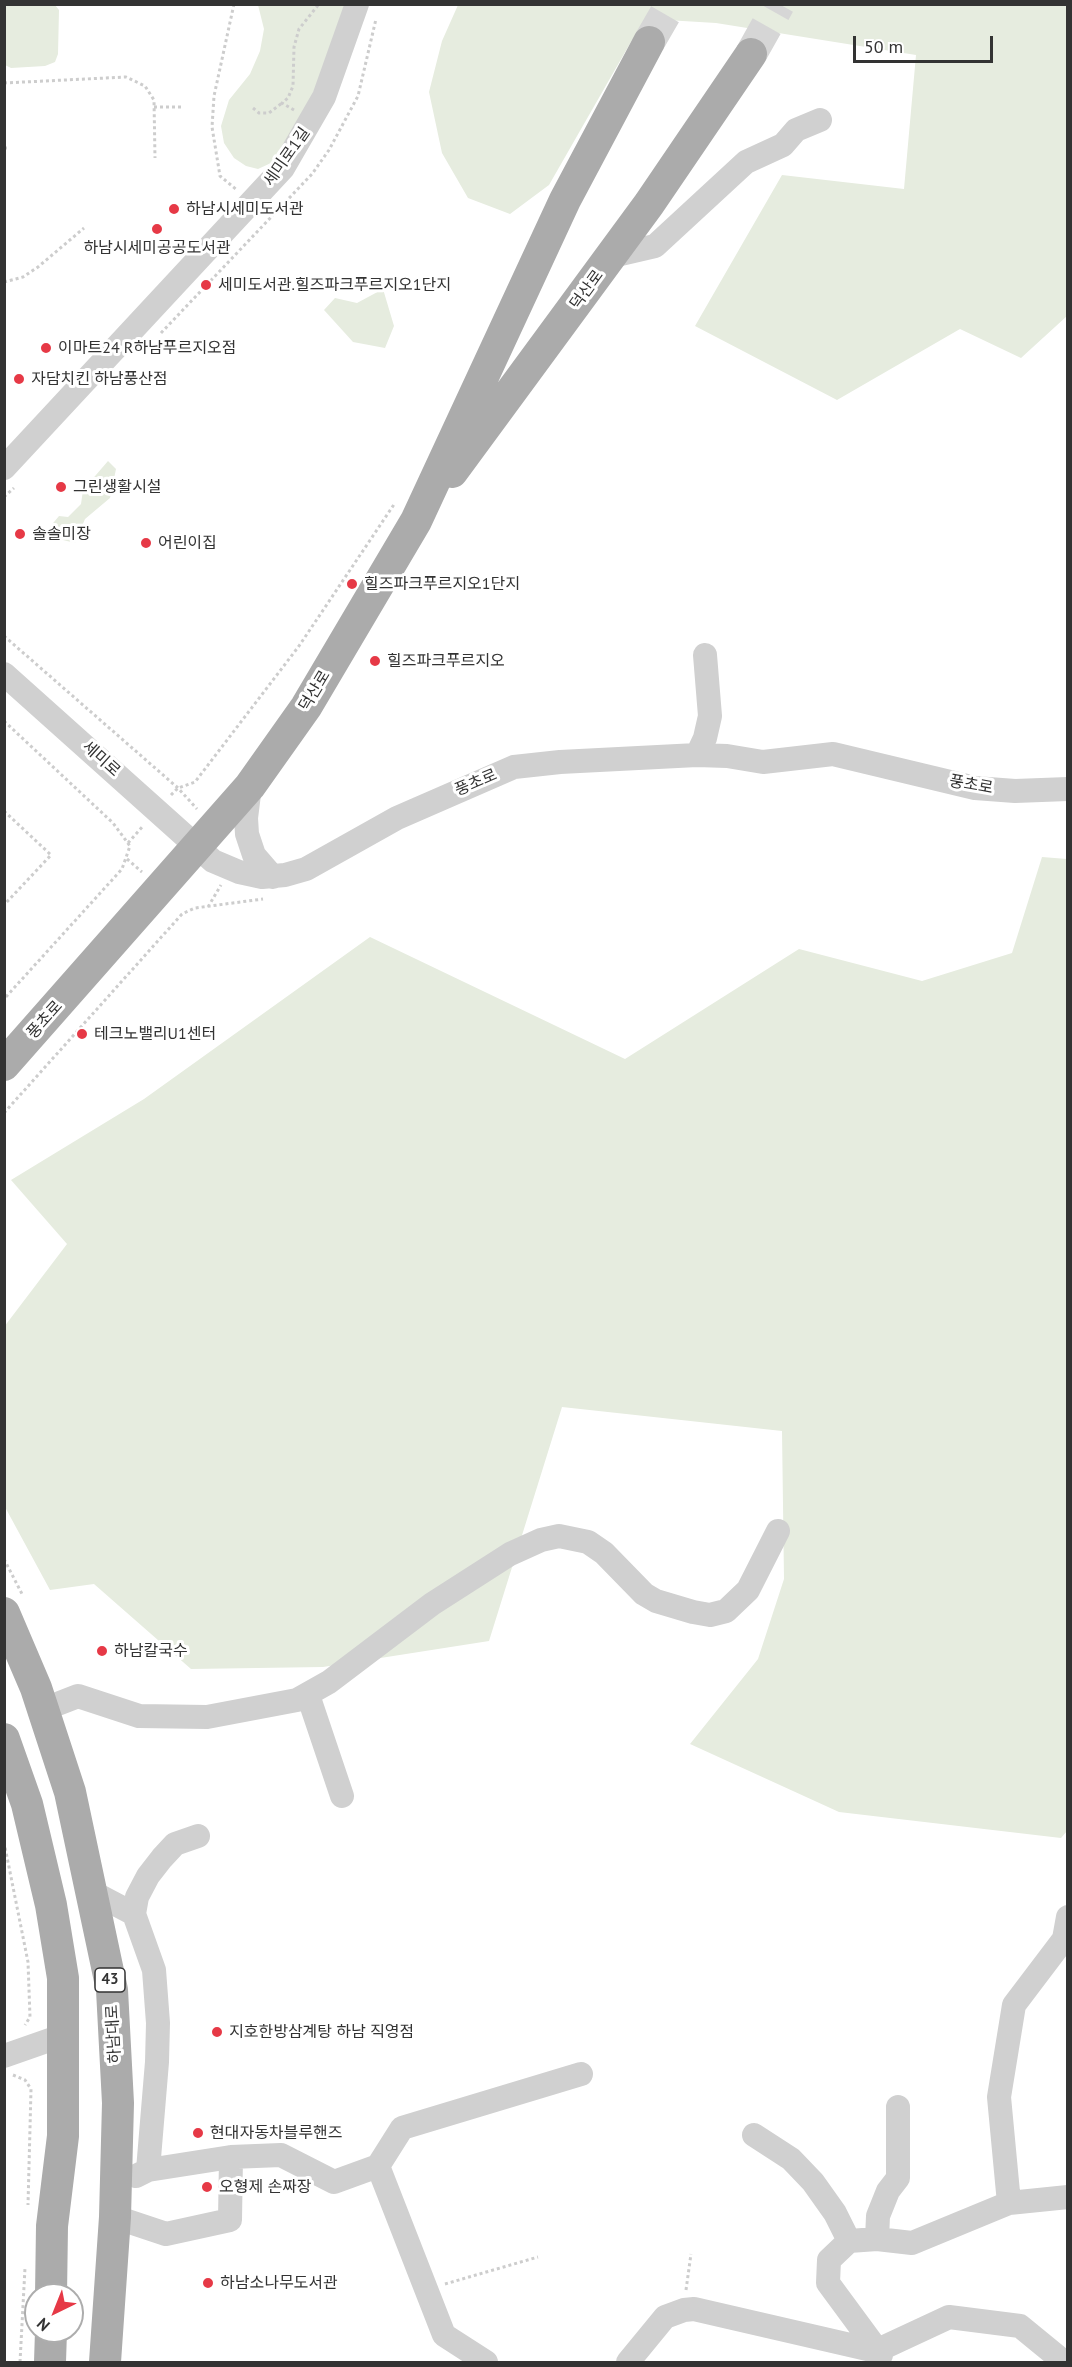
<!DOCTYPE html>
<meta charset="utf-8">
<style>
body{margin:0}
#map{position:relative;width:1072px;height:2367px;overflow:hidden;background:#fff;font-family:"PT Sans",sans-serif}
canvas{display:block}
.frame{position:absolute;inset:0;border:6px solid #333;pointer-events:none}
.north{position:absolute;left:24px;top:2283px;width:60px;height:60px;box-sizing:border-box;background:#fff;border:2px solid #adadad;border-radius:50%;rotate:223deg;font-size:16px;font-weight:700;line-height:24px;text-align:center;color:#333}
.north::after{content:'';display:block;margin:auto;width:21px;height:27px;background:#e63946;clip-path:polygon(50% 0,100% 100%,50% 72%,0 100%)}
.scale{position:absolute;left:853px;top:36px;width:140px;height:27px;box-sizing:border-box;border:3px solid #333;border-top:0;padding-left:8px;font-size:18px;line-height:21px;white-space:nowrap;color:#333;-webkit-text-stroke:4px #fff;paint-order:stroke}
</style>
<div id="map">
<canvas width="1072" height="2367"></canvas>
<div class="frame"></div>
<div class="north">N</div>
<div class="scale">50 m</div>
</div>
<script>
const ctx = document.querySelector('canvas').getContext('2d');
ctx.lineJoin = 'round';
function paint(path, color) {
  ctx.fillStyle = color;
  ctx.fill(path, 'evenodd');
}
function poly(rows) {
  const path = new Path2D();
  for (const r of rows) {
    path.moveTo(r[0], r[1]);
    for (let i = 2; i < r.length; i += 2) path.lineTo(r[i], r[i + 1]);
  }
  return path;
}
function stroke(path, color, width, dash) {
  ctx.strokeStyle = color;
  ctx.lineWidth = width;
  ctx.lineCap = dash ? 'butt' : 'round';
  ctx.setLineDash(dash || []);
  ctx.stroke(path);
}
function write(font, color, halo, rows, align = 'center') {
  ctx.font = font + ' "PT Sans","Noto Sans KR",sans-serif';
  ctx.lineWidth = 6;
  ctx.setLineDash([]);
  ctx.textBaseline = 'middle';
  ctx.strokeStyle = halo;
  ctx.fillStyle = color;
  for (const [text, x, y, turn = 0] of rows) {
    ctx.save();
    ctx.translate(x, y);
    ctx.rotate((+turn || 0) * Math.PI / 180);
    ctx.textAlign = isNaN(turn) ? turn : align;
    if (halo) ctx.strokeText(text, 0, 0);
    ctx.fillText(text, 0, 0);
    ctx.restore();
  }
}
const green = poly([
 [5,4,55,5,59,10,58,54,55,62,45,66,11,68,5,65],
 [258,5,350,5,351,10,292,139,271,163,258,169,246,166,234,158,224,143,221,126,229,100,250,74,260,51,264,29],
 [458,5,1067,5,1067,316,1021,358,960,329,837,400,695,326,782,175,904,189,916,55,716,23,666,20,632,40,549,185,510,214,468,198,442,153,429,92,442,41],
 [383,289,394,326,385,348,353,342,324,310,335,298,357,303],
 [108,461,116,469,110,498,85,519,75,543,43,535,59,516,68,517,81,504,83,490],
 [1042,857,1067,859,1067,1831,1061,1838,839,1812,690,1744,758,1659,784,1579,782,1431,562,1407,489,1641,323,1667,191,1669,94,1584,50,1590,5,1507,4,1327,67,1244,11,1180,144,1099,370,937,625,1059,799,949,922,981,1012,953]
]);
const majorTunnel = poly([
 [649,42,671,4],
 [751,54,779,4]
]);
const path = poly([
 [234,4,214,96,212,127,220,176,237,190],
 [4,83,126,77,145,86,154,100,155,158],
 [154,107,182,107],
 [253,108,259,113,269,113,282,103],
 [294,110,282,103,288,98,293,86,294,47,299,29,319,4],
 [4,148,10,148],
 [4,282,23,277,38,267,84,228],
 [161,333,312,174,329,150,358,96,376,19],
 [4,497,14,488],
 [4,636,178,788,197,809],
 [4,721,113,823,130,846,122,869,4,999],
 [171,795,178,788,195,782,299,646,395,503],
 [4,811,51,855,4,905],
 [128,843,143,826],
 [127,859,142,872],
 [208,907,221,885],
 [4,1113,182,914,195,908,263,899],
 [4,1559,22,1594],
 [4,1842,28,1962,30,2017,25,2025],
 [13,2075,25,2080,31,2089,28,2205],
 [445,2284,538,2257],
 [686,2290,691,2254],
 [20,2362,25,2268]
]);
const minor = poly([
 [612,256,655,246,746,162,783,145,796,130,820,120],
 [4,468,283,168,324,97,357,4],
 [4,674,213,861,239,872,262,877,285,875,306,869,397,818,514,767,560,762,697,755,727,756,763,762,833,754,975,788,1015,791,1068,789],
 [697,755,705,738,710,716,705,655],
 [250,786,246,818,247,834,254,855,273,877],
 [308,1695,342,1796],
 [60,1703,78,1696,139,1716,207,1717,297,1700,329,1682,432,1604,510,1554,541,1540,559,1536,588,1542,604,1553,644,1594,656,1601,693,1612,710,1615,726,1611,748,1590,778,1531],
 [94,1893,134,1914,154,1970,158,2023,157,2062,148,2170],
 [134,1914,137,1897,148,1876,162,1858,175,1844,198,1836],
 [4,2056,64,2035],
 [754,2135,791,2159,813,2182,835,2213,849,2241],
 [136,2176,148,2170,231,2157,281,2155,334,2182,378,2166],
 [1009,2203,999,2097,1014,2005,1064,1939,1068,1917],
 [115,2217,166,2234,230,2220,231,2157],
 [877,2239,878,2216,888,2191,898,2178,898,2107],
 [881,2355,828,2283,829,2260,849,2241,877,2239,912,2243,1009,2203,1068,2197],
 [486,2362,444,2335,378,2166,402,2128,581,2074],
 [628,2362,665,2317,684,2310,694,2309,876,2351,949,2317,1020,2326,1064,2362]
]);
const major = poly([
 [452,472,649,204,751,54],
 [4,1065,250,786,306,707,416,521,565,200,649,42],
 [4,1613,36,1688,70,1792,112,1990,118,2103,115,2217,105,2362],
 [4,1739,27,1804,51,1905,63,1978,63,2136,52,2226,51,2295],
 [50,2362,51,2331]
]);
const markers = [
 [174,209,6,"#e63946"],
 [157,229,6,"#e63946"],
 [206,285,6,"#e63946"],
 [46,348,6,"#e63946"],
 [19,379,6,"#e63946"],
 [61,487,6,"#e63946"],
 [20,534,6,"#e63946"],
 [146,543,6,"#e63946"],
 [352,584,6,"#e63946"],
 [375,661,6,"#e63946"],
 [82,1034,6,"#e63946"],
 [102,1651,6,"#e63946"],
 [217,2032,6,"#e63946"],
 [198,2133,6,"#e63946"],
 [207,2187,6,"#e63946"],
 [208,2283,6,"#e63946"]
];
const shields = [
 [110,1980,30]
];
const shieldNames = [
 ["43",110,1980]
];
const streetNames = [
 ["세미로1길",287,157,-55],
 ["덕산로",587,290,-54],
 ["덕산로",315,691,-59],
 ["세미로",101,759,42],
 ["풍초로",476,783,-23],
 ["풍초로",971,785,10],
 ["풍초로",45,1020,-48],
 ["하남대로",114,2034,-93]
];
const poiNames = [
 ["하남시세미도서관",186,209],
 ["하남시세미공공도서관",157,248,"center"],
 ["세미도서관.힐즈파크푸르지오1단지",218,285],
 ["이마트24 R하남푸르지오점",58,348],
 ["자담치킨 하남풍산점",31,379],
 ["그린생활시설",73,487],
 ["솔솔미장",32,534],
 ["어린이집",158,543],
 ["힐즈파크푸르지오1단지",364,584],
 ["힐즈파크푸르지오",387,661],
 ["테크노밸리U1센터",94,1034],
 ["하남칼국수",114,1651],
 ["지호한방삼계탕 하남 직영점",229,2032],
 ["현대자동차블루핸즈",210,2133],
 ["오형제 손짜장",219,2187],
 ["하남소나무도서관",220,2283]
];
paint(green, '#e6ecdf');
stroke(majorTunnel, '#d6d6d6', 32, [32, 16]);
stroke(path, '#cdcdcd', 3, [3, 3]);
stroke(minor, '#d0d0d0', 24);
stroke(major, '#ababab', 32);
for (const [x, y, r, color] of markers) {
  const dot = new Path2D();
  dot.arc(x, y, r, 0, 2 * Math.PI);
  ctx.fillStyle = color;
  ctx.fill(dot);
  stroke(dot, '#fff', 2);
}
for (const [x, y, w] of shields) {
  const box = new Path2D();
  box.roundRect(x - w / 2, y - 12, w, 24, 4.5);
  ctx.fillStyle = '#fff';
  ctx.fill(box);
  stroke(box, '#333', 1.5);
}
write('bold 15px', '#333', null, shieldNames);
write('16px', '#333', '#fff', streetNames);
write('16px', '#333', '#fff', poiNames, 'left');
</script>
